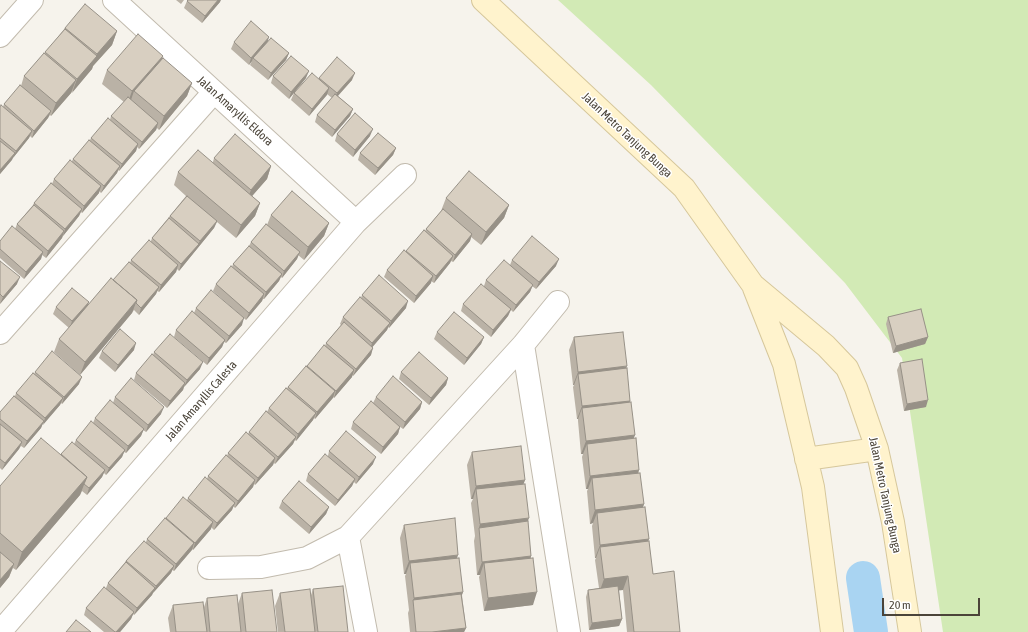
<!DOCTYPE html>
<style>
body{margin:0}
#map{position:relative;width:1028px;height:632px;overflow:hidden;background:#f6f3ec;font-family:"Asap Condensed",sans-serif}
canvas{display:block}
.scale{position:absolute;left:882px;top:598px;width:98px;height:18px;box-sizing:border-box;border:2px solid #4b4439;border-top:0;padding-left:5px;font-size:12px;line-height:14px;white-space:nowrap;color:#4b4439;-webkit-text-stroke:3px #fff;paint-order:stroke}
</style>
<div id="map">
<canvas width="1028" height="632"></canvas>
<div class="scale">20 m</div>
</div>
<script>
const ctx = document.querySelector('canvas').getContext('2d');
ctx.lineJoin = 'round';
function paint(path, color) {
  ctx.fillStyle = color;
  ctx.fill(path, 'evenodd');
}
function poly(rows) {
  const path = new Path2D();
  for (const r of rows) {
    path.moveTo(r[0], r[1]);
    for (let i = 2; i < r.length; i += 2) path.lineTo(r[i], r[i + 1]);
  }
  return path;
}
function stroke(path, color, width, dash) {
  ctx.strokeStyle = color;
  ctx.lineWidth = width;
  ctx.lineCap = dash ? 'butt' : 'round';
  ctx.setLineDash(dash || []);
  ctx.stroke(path);
}
function write(font, color, halo, rows, align = 'center') {
  ctx.font = font + ' "Asap Condensed",sans-serif';
  ctx.lineWidth = 3;
  ctx.setLineDash([]);
  ctx.textBaseline = 'middle';
  ctx.strokeStyle = halo;
  ctx.fillStyle = color;
  for (const [text, x, y, turn = 0] of rows) {
    ctx.save();
    ctx.translate(x, y);
    ctx.rotate((+turn || 0) * Math.PI / 180);
    ctx.textAlign = isNaN(turn) ? turn : align;
    if (halo) ctx.strokeText(text, 0, 0);
    ctx.fillText(text, 0, 0);
    ctx.restore();
  }
}
const green = poly([
 [558,0,1028,0,1028,632,943,632,902,358,845,283,651,85]
]);
const canal = poly([
 [863,578,871,632]
]);
const street = poly([
 [114,0,356,222],
 [0,36,32,0],
 [0,333,214,92],
 [523,345,569,632],
 [209,568,261,567,307,558,348,537],
 [0,632,356,222,405,175],
 [366,632,348,537,523,345,558,302]
]);
const secondary = poly([
 [483,0,684,188,753,285,826,346,847,368,856,388,877,449,893,522,910,632],
 [754,288,784,364,813,487,832,632],
 [806,459,877,449]
]);
const wall = poly([
 [176,0,184,0,181,4],
 [187,1,220,2,202,23,184,8],
 [65,28,117,31,112,45,93,66,92,69,51,116,50,115,48,118,32,138,30,136,29,138,0,174,0,107,3,107,4,104,21,86,24,76,45,53],
 [268,41,289,53,286,60,268,80,250,65,252,61,249,65,231,49,234,42],
 [163,56,161,60,192,83,187,96,159,130,157,128,156,130,139,149,137,147,136,151,119,171,118,170,117,173,101,193,99,191,99,193,82,213,81,212,79,216,63,236,62,238,46,258,42,255,41,259,24,279,0,258,0,241,15,229,17,224,33,205,34,203,52,184,54,179,72,161,73,159,90,140,91,138,110,120,111,116,124,102,102,84,107,70],
 [273,76,306,78,289,99,271,83],
 [319,78,352,80,338,96,353,109,350,116,332,137,315,122,317,115,332,98,327,94,309,116,291,100,294,93,318,79],
 [337,134,370,136,353,157,335,141],
 [396,148,393,155,375,175,358,160,360,153],
 [214,158,271,166,267,179,252,196,260,203,255,216,236,238,217,222,214,228,179,271,177,269,176,272,159,292,157,291,156,294,139,315,134,310,132,313,80,375,54,352,59,339,69,328,53,314,56,307,89,302,87,306,130,263,131,260,151,241,152,238,186,196,174,185,178,172,213,162],
 [446,198,509,205,504,218,481,245,471,237,470,241,453,262,451,261,450,263,434,283,431,281,431,283,414,303,384,277,387,270,406,252,425,231,426,229,441,211],
 [271,215,329,223,324,236,304,260,298,255,297,259,282,278,281,277,279,281,264,299,263,299,262,301,246,320,213,291,216,284,232,267,233,264,249,246,251,242,267,225],
 [512,260,556,266,536,289,532,286,530,292,513,312,511,310,508,316,491,337,461,311,463,304,484,286,486,280,510,265],
 [0,261,17,284,0,304],
 [362,295,406,308,389,328,388,327,387,330,372,347,371,355,353,376,352,375,352,377,334,398,333,397,315,419,314,418,313,420,296,441,295,440,293,444,275,464,274,463,273,465,255,485,254,484,253,487,235,508,233,506,232,510,214,530,211,527,211,529,193,550,192,549,174,571,172,570,171,573,153,593,152,595,134,615,133,614,131,619,120,632,104,632,84,615,86,608,106,588,108,583,126,561,146,542,147,539,166,518,187,500,188,498,207,479,208,476,227,456,228,453,248,434,249,432,267,412,269,408,287,388,288,387,325,346,326,343,341,325,340,324,343,317,361,298],
 [196,308,242,325,226,343,224,342,222,347,207,365,174,337,176,330,194,313],
 [888,317,928,337,925,344,893,353,886,324],
 [437,332,484,337,481,344,464,365,434,339],
 [574,337,626,368,630,401,629,403,635,435,633,438,644,504,643,507,653,574,680,632,627,632,623,590,619,590,622,619,619,626,589,630,586,597,588,590,599,588,595,560,596,558,595,558,592,526,593,523,590,524,587,491,588,489,586,489,582,457,583,454,581,454,578,421,578,419,577,419,573,387,574,385,573,385,569,350],
 [134,350,115,372,99,358,102,351],
 [154,352,200,369,184,387,183,390,167,408,134,380,136,373,153,355],
 [900,363,926,407,904,411,897,370],
 [35,372,79,384,62,404,61,403,60,405,42,425,41,428,24,448,21,446,19,449,2,470,0,468,0,412,15,396,16,393,34,374],
 [401,372,448,378,446,385,429,405,399,379],
 [115,397,161,414,146,432,143,430,141,436,126,453,124,452,122,457,106,475,104,473,102,477,87,495,82,491,80,495,16,570,13,568,9,577,0,588,0,486,61,454,74,444,76,440,93,423,95,418,113,403],
 [376,397,422,402,420,409,403,429,395,423,400,427,398,434,381,454,351,429,353,422,373,403],
 [329,451,373,464,356,484,354,482,352,486,335,506,306,481,308,474,328,456],
 [472,452,525,480,523,484,531,556,531,558,533,605,484,611,479,577,480,575,477,575,474,541,475,536,471,503,473,499,471,499,467,465],
 [282,501,329,507,326,514,309,534,279,508],
 [404,525,457,558,463,592,462,595,466,628,464,632,410,632,408,613,409,610,405,576,406,574,404,574,400,538],
 [313,589,348,632,278,632,275,606,280,593,311,595],
 [242,593,277,632,170,632,168,618,173,605,204,607,207,598,238,604]
]);
const shadedWall = poly([
 [218,0,221,0,220,2,202,23,205,16],
 [117,31,112,45,93,66,92,69,72,93,77,79,95,57,97,54],
 [269,37,267,44,253,58,252,61,249,65,251,58],
 [289,53,286,60,268,80,271,73],
 [163,56,158,69,134,91,131,100,127,105,132,91],
 [309,71,306,78,289,99,291,92],
 [355,73,352,80,334,100,337,93],
 [76,80,71,93,51,116,56,103],
 [192,83,187,96,159,130,164,116],
 [329,88,327,95,309,116,312,109],
 [353,109,350,116,332,137,335,130],
 [51,111,48,118,32,138,34,131],
 [158,123,156,130,139,149,142,142],
 [373,129,370,136,353,157,355,150],
 [32,131,29,138,13,158,16,151],
 [138,144,136,151,119,171,122,164],
 [396,148,393,155,375,175,378,168],
 [15,153,12,160,0,174,0,170],
 [120,166,117,173,101,193,104,186],
 [271,166,267,179,246,203,251,190],
 [101,186,99,193,82,213,84,206],
 [260,203,255,216,236,238,241,225],
 [509,205,504,218,481,245,486,232],
 [82,209,79,216,63,236,65,229],
 [217,221,214,228,179,271,181,264,198,244,200,241],
 [329,223,324,236,304,260,308,247],
 [64,231,62,238,46,258,48,251],
 [472,234,470,241,453,262,455,255],
 [43,252,41,259,24,279,26,272],
 [300,252,297,259,282,278,284,271],
 [453,256,450,263,434,283,436,276],
 [559,259,556,266,536,289,539,282],
 [178,265,176,272,159,292,161,285],
 [282,274,279,281,264,299,266,292],
 [433,276,431,283,414,303,416,296],
 [20,277,17,284,0,304,3,297],
 [533,285,530,292,513,312,516,305],
 [159,287,156,294,139,315,141,308],
 [264,294,262,301,246,320,249,313],
 [137,300,132,313,80,375,85,362],
 [408,301,406,308,389,328,391,321],
 [89,302,86,309,70,328,72,321],
 [511,309,508,316,491,337,493,330],
 [244,318,242,325,226,343,229,336],
 [390,323,387,330,370,350,372,343],
 [484,337,481,344,464,365,467,358],
 [928,337,925,344,893,353,896,346],
 [225,340,222,347,207,365,209,358],
 [136,343,134,350,115,372,118,365],
 [373,348,371,355,353,376,356,369],
 [203,362,200,369,184,387,187,380],
 [627,366,622,379,578,374,574,385,573,385,578,372],
 [354,370,352,377,334,398,336,391],
 [82,377,79,384,62,404,64,397],
 [448,378,446,385,429,405,431,398],
 [185,383,183,390,167,408,170,401],
 [335,391,333,398,315,419,317,412],
 [63,398,60,405,43,425,45,418],
 [928,400,926,407,904,411,907,404],
 [630,401,625,414,582,408,578,419,577,419,582,406],
 [422,402,420,409,403,429,405,422],
 [164,407,161,414,146,432,148,425],
 [316,413,313,420,296,441,298,434],
 [44,421,41,428,24,448,27,441],
 [400,427,398,434,381,454,383,447],
 [144,429,141,436,126,453,128,446],
 [635,435,630,448,587,444,583,454,581,454,586,441],
 [296,437,293,444,275,464,278,457],
 [22,442,19,449,2,470,5,463],
 [125,450,122,457,106,475,109,468],
 [376,457,373,464,356,484,359,477],
 [275,458,273,465,255,485,258,478],
 [105,470,102,477,87,495,89,488],
 [639,470,634,484,592,478,588,489,586,489,590,476],
 [87,477,80,495,16,570,22,552],
 [355,479,352,486,335,506,338,500],
 [255,480,253,487,235,508,238,501],
 [525,480,520,494,476,489,473,499,471,499,476,486],
 [235,503,232,510,214,530,217,523],
 [644,504,639,518,597,513,593,523,590,524,595,510],
 [329,507,326,514,309,534,311,527],
 [529,518,524,531,479,528,480,524],
 [213,522,211,529,193,550,195,543],
 [649,539,644,552,600,547,596,558,595,558,600,545],
 [194,543,192,550,174,571,176,564],
 [458,555,454,568,410,563,406,574,404,574,409,561],
 [531,556,526,569,484,563,480,575,477,575,482,562],
 [14,564,9,577,0,588,0,580],
 [174,566,171,573,153,593,156,586],
 [628,576,623,590,599,593,604,579],
 [155,588,152,595,134,615,137,608],
 [463,592,458,605,413,600,414,598],
 [537,592,533,605,484,611,488,598],
 [134,612,131,619,120,632,116,632],
 [622,619,619,626,589,630,592,623],
 [466,628,464,632,432,632]
]);
const building = poly([
 [188,0,218,0,205,16,187,1,188,0],
 [85,4,117,31,97,54,65,28,85,4],
 [251,21,269,37,251,58,234,42,251,21],
 [65,29,97,56,77,79,45,52,65,29],
 [138,34,163,56,132,91,107,70,138,34],
 [271,38,289,53,271,73,253,58,271,38],
 [44,53,76,80,56,103,24,76,44,53],
 [291,56,309,71,291,92,273,76,291,56],
 [337,57,355,73,337,93,319,78,337,57],
 [163,58,192,83,164,116,134,91,163,58],
 [312,73,329,88,312,109,294,93,312,73],
 [20,85,51,111,34,131,4,104,20,85],
 [335,94,353,109,335,130,317,115,335,94],
 [128,97,158,123,142,142,111,116,128,97],
 [1,105,32,131,16,151,0,138,0,107,1,105],
 [355,113,373,129,355,150,337,134,355,113],
 [108,118,138,144,122,164,91,138,108,118],
 [378,133,396,148,378,168,360,153,378,133],
 [235,134,271,166,251,190,214,158,235,134],
 [89,140,120,166,104,186,73,159,89,140],
 [0,141,15,153,0,170,0,141],
 [198,150,260,203,241,225,178,172,198,150],
 [70,160,101,186,84,206,54,179,70,160],
 [469,171,509,205,486,232,446,198,469,171],
 [51,183,82,209,65,229,34,203,51,183],
 [292,191,329,223,308,247,271,215,292,191],
 [187,196,217,221,200,241,170,216,187,196],
 [34,205,64,231,48,251,17,224,34,205],
 [443,209,472,234,455,255,426,229,443,209],
 [169,218,199,244,181,264,152,238,169,218],
 [266,224,300,252,284,271,251,242,266,224],
 [12,226,43,252,26,272,0,249,0,241,12,226],
 [424,230,453,256,436,276,406,251,424,230],
 [532,236,559,259,539,282,512,260,532,236],
 [149,240,178,265,161,285,131,260,149,240],
 [249,246,282,274,266,292,233,264,249,246],
 [404,250,433,276,416,296,387,270,404,250],
 [504,260,533,285,516,305,486,280,504,260],
 [0,261,20,277,3,297,0,294,0,261],
 [129,262,159,287,141,308,136,303,137,300,113,280,129,262],
 [231,266,264,294,249,313,216,284,231,266],
 [379,275,408,301,391,321,362,295,379,275],
 [111,278,137,300,85,362,59,339,111,278],
 [481,284,511,309,493,330,463,304,481,284],
 [72,288,89,302,72,321,56,307,72,288],
 [211,290,244,318,229,336,196,308,211,290],
 [360,297,390,323,372,343,343,317,360,297],
 [921,309,928,337,896,346,888,317,921,309],
 [192,311,225,340,209,358,176,330,192,311],
 [454,312,484,337,467,358,437,332,454,312],
 [344,322,373,348,356,369,326,343,344,322],
 [120,329,136,343,118,365,102,351,120,329],
 [623,332,627,366,578,372,574,337,623,332],
 [170,334,203,362,187,380,154,352,170,334],
 [324,345,354,370,336,391,307,366,324,345],
 [52,351,82,377,64,397,35,372,52,351],
 [419,352,448,378,431,398,401,372,419,352],
 [152,354,185,383,170,401,136,373,152,354],
 [922,359,928,400,907,404,900,363,922,359],
 [306,366,335,391,317,412,288,387,306,366],
 [627,368,630,401,582,406,578,374,627,368],
 [33,373,63,398,45,418,16,393,33,373],
 [393,376,422,402,405,422,376,397,393,376],
 [131,378,164,407,148,425,115,397,131,378],
 [286,388,316,413,298,434,269,408,286,388],
 [14,396,44,421,27,441,0,419,0,412,14,396],
 [110,400,144,429,128,446,95,418,110,400],
 [371,401,400,427,383,447,353,422,371,401],
 [631,402,635,435,586,441,582,408,631,402],
 [266,411,296,437,278,457,249,432,266,411],
 [91,421,125,450,109,468,76,440,91,421],
 [0,424,22,442,5,463,0,459,0,424],
 [346,431,376,457,359,477,329,451,346,431],
 [246,432,275,458,258,478,228,453,246,432],
 [41,438,87,477,22,552,0,533,0,486,41,438],
 [636,438,639,470,590,476,587,444,636,438],
 [72,442,105,470,89,488,84,484,87,477,61,454,72,442],
 [521,446,525,480,476,486,472,452,521,446],
 [325,454,355,479,338,500,308,474,325,454],
 [226,455,255,480,238,501,208,476,226,455],
 [640,473,644,504,595,510,592,478,640,473],
 [205,477,235,503,217,523,188,498,205,477],
 [299,481,329,507,311,527,282,501,299,481],
 [525,484,529,518,480,524,476,489,525,484],
 [183,497,213,522,195,543,166,518,183,497],
 [645,507,649,539,600,545,597,513,645,507],
 [165,518,194,543,176,564,147,539,165,518],
 [455,518,458,555,409,561,404,525,455,518],
 [528,521,531,556,482,562,479,528,528,521],
 [144,541,174,566,156,586,126,561,144,541],
 [649,541,653,574,674,571,680,632,634,632,628,576,604,579,600,547,649,541],
 [0,552,14,564,0,580,0,552],
 [459,558,463,592,414,598,410,563,459,558],
 [533,558,537,592,488,598,484,563,533,558],
 [126,562,155,588,137,608,108,583,126,562],
 [343,586,348,632,318,632,313,589,343,586],
 [618,586,622,619,592,623,588,590,618,586],
 [104,587,134,612,116,632,115,632,86,608,104,587],
 [310,589,315,632,285,632,280,593,310,589],
 [272,590,277,632,246,632,242,593,272,590],
 [461,594,466,628,432,632,416,632,413,600,461,594],
 [237,595,241,632,210,632,207,598,237,595],
 [203,602,207,632,176,632,173,605,203,602],
 [76,620,91,632,66,632,76,620]
]);
const streetNames = [
 ["Jalan Amaryllis Eldora",235,111,42],
 ["Jalan Metro Tanjung Bunga",627,135,43],
 ["Jalan Amaryllis Calesta",201,401,-49],
 ["Jalan Metro Tanjung Bunga",885,495,78]
];
paint(green, '#d2eab5');
stroke(canal, '#a9d4f2', 34);
stroke(street, '#c2bbae', 24);
stroke(secondary, '#d6c79b', 24);
stroke(street, '#fff', 22);
stroke(secondary, '#fff3cd', 22);
paint(wall, '#bab2a6');
paint(shadedWall, '#979187');
paint(building, '#d8cfc1');
stroke(building, '#979187', 1);
write('12px', '#4b4439', '#fff', streetNames);
</script>
